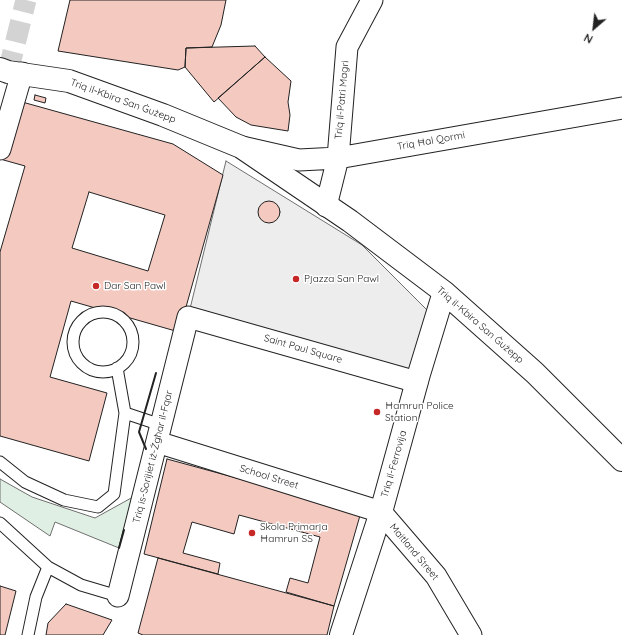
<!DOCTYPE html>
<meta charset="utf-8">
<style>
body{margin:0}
#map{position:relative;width:622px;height:635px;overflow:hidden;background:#fff;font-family:Quicksand,sans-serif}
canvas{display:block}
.north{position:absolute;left:574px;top:8px;width:40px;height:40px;-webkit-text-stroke:3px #fff;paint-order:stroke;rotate:208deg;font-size:11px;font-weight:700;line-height:16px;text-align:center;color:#222}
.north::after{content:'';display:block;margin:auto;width:14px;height:18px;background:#222;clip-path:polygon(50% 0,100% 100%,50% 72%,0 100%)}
</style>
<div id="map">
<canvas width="622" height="635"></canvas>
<div class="north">N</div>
</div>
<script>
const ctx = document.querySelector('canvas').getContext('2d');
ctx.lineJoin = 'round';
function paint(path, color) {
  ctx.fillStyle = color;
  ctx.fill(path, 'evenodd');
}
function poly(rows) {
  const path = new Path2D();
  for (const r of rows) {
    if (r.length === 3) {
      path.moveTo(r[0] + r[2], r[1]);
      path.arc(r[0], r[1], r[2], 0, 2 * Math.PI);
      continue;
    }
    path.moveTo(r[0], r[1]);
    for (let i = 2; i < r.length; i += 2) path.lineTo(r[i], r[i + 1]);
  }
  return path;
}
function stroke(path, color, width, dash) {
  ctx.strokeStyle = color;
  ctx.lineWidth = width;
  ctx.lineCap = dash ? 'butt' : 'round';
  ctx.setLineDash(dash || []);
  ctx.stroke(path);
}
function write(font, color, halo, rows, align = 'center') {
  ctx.font = font + ' Quicksand,sans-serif';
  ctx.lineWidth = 3;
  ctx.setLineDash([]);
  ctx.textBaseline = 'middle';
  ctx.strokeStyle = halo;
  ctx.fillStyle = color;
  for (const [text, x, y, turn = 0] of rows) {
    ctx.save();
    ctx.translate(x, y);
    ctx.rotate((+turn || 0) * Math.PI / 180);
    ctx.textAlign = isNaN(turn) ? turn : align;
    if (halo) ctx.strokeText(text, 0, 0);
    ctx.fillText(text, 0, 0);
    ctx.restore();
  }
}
const green = poly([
 [0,479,32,497,95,518,133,497,119,548,55,522,50,536,0,502,0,479]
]);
const parking = poly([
 [226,161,362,245,429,312,419,374,188,317,226,161]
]);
const building = poly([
 [70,0,226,0,221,25,212,47,186,48,185,67,178,70,58,51,70,0],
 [255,46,265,57,214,102,185,67,186,48,255,46],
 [265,57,291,81,288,102,290,115,288,131,251,125,236,117,218,98,265,57],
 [35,95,46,98,45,103,34,100,35,95],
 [15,100,173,144,223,175,179,332,71,301,50,377,107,393,89,461,0,436,0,252,25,166,0,159,15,100],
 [89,192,165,215,148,271,72,248,89,192],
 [269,212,11],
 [167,459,361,512,334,606,286,592,290,578,308,583,320,537,239,515,234,534,192,522,183,553,220,563,218,574,144,554,167,459],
 [158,558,334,606,327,635,143,635,138,633,158,558],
 [0,586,16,591,5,635,0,635,0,586],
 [66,604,112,620,103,635,46,635,48,623,66,604]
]);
const streetTunnel = poly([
 [8,72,26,0]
]);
const lane = poly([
 [103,342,30],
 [125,413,161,425],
 [0,462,25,482,64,500,98,507,114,494,125,413,117,368],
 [0,523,48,567,81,585,118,596],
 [28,635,36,597,48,567]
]);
const street = poly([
 [242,147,299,160,338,158,622,108],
 [0,149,22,73],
 [326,206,338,158,347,47,372,0],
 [157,442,381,512,436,576,471,635],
 [118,596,188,317,417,382]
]);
const secondary = poly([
 [0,69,8,72,69,81,163,115,241,147,350,221,444,292,535,373,622,460],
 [341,635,381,512,419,374,444,292]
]);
const wall = poly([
 [146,449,139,432,156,373],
 [119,548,124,530]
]);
const markers = [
 [296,279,4,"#c62828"],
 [96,286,4,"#c62828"],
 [377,412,4,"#c62828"],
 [252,533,4,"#c62828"]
];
const streetNames = [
 ["Triq il-Patri Magri",342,100,-85],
 ["Triq il-Kbira San Ġużepp",123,101,20],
 ["Triq Ħal Qormi",431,141,-10],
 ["Triq il-Kbira San Ġużepp",480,325,41],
 ["Saint Paul Square",303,349,16],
 ["Triq is-Sorijiet iż-Żgħar il-Fqar",153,457,-76],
 ["Triq il-Ferrovija",394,464,-74],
 ["School Street",269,477,17],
 ["Maitland Street",414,552,50]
];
const poiNames = [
 ["Pjazza San Pawl",304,279],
 ["Dar San Pawl",104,286],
 ["Ħamrun Police",385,406],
 ["Station",385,418],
 ["Skola Primarja",260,527],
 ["Ħamrun SS",260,539]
];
paint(green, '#e0efe3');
stroke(green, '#6f6f6f', 1);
paint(parking, '#ededed');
stroke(parking, '#6f6f6f', 1);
paint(building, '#f3c9c0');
stroke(building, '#222', 1);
stroke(streetTunnel, '#d3d3d3', 21, [21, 10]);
stroke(lane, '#222', 13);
stroke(street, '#222', 23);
stroke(secondary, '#222', 24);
stroke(lane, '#fff', 11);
stroke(street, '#fff', 21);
stroke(secondary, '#fff', 22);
stroke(wall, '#222', 2);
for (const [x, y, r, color] of markers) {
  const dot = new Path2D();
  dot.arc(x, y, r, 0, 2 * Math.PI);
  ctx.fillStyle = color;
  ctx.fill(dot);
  stroke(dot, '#fff', 1.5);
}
write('10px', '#222', '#fff', streetNames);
write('10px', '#222', '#fff', poiNames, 'left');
</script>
